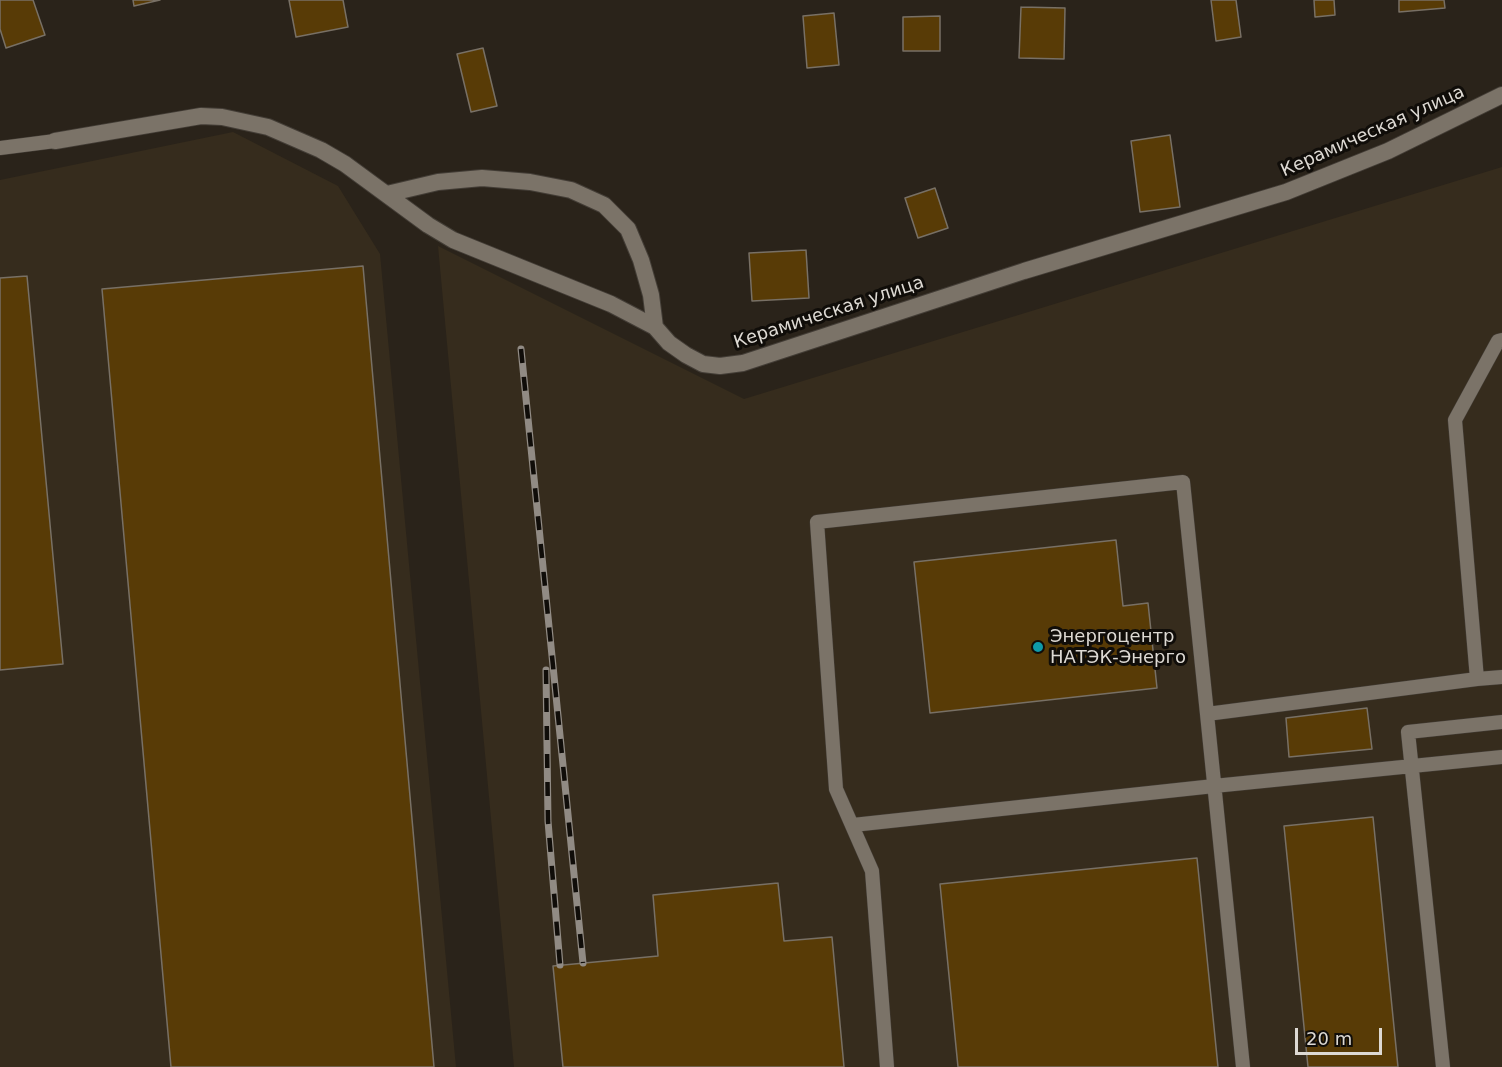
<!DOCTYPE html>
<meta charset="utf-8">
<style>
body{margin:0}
#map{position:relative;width:1502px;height:1067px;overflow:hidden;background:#2a231a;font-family:"DejaVu Sans",sans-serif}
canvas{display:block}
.scale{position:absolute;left:1295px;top:1028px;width:87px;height:27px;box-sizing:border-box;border:3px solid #ddd9d3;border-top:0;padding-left:8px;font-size:18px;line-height:21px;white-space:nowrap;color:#ddd9d3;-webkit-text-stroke:4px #100d09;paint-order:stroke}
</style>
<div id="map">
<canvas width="1502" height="1067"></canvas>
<div class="scale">20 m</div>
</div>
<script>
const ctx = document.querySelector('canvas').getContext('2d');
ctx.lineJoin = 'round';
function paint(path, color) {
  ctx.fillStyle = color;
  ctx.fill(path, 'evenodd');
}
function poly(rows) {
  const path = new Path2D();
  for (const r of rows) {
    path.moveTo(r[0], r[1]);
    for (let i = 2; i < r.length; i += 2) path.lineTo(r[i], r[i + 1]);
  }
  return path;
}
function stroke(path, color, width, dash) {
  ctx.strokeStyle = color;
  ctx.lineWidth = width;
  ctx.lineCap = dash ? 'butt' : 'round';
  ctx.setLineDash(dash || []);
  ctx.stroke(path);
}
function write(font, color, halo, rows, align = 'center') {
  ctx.font = font + ' "DejaVu Sans",sans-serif';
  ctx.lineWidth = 6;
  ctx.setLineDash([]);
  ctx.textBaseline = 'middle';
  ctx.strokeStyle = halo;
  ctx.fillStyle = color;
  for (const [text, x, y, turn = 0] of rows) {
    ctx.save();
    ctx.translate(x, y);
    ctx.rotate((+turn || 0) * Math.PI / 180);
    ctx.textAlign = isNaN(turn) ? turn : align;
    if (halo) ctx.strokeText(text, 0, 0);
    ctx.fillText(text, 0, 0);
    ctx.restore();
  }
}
const built = poly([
 [233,132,338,186,380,254,456,1067,0,1067,0,180],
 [1502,167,1502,1067,514,1067,438,246,744,399]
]);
const building = poly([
 [0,0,33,0,45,35,6,48,0,29,0,0],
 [133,0,160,0,134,6,133,0],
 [289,0,343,0,348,27,296,37,289,0],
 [1211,0,1236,0,1241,37,1216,41,1211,0],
 [1314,0,1334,0,1335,15,1315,17,1314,0],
 [1399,0,1444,0,1445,8,1399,12,1399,0],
 [1021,7,1065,8,1064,59,1019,58,1021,7],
 [834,13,839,65,807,68,803,16,834,13],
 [940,16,940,51,903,51,903,17,940,16],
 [483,48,497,106,471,112,457,54,483,48],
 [1170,135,1180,207,1140,212,1131,141,1170,135],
 [935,188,948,228,918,238,905,198,935,188],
 [806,250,809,298,752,301,749,253,806,250],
 [363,266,434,1067,171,1067,102,289,363,266],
 [27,276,63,664,0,670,0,278,27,276],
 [1116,540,1123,606,1148,603,1157,688,930,713,914,562,1116,540],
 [1367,708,1372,749,1289,757,1286,718,1367,708],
 [1373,817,1398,1067,1308,1067,1284,826,1373,817],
 [1197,858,1218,1067,958,1067,940,884,1197,858],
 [778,883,784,941,832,937,844,1067,563,1067,553,966,658,956,653,895,778,883]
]);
const service = poly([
 [0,148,55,141],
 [1477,679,1502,677],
 [1207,714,1243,1067],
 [853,825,1214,786,1502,757],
 [887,1067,872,871,836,789,817,522,1183,482,1207,714,1477,679,1455,420,1498,341,1502,340],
 [1443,1067,1408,732,1502,722]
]);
const minor = poly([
 [55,141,201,116,222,117,268,127,321,150,345,164,428,225,453,240,611,304,655,327,669,343,686,355,703,364,720,366,743,363,1024,271,1286,192,1388,151,1502,95],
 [387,194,438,182,482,178,530,182,571,190,604,205,628,229,641,260,651,295,655,327]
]);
const rail = poly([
 [521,349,583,963],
 [546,670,548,821,560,965]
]);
const markers = [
 [1038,647,6,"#0f9aa8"]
];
const streetNames = [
 ["Керамическая улица",1373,132,-24],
 ["Керамическая улица",829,313,-18]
];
const poiNames = [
 ["Энергоцентр",1050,637],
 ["НАТЭК-Энерго",1050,658]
];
paint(built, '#362c1d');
paint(building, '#583b06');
stroke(building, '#787065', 1.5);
stroke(service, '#433d36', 15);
stroke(minor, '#433d36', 18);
stroke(service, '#7b7368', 14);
stroke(minor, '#7b7368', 16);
stroke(rail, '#918b84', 7);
stroke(rail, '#100d09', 4.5, [14]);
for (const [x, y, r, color] of markers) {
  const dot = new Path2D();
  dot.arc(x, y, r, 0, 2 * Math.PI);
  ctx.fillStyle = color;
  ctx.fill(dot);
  stroke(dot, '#100d09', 2);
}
write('18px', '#ddd9d3', '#100d09', streetNames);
write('18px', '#ddd9d3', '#100d09', poiNames, 'left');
</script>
